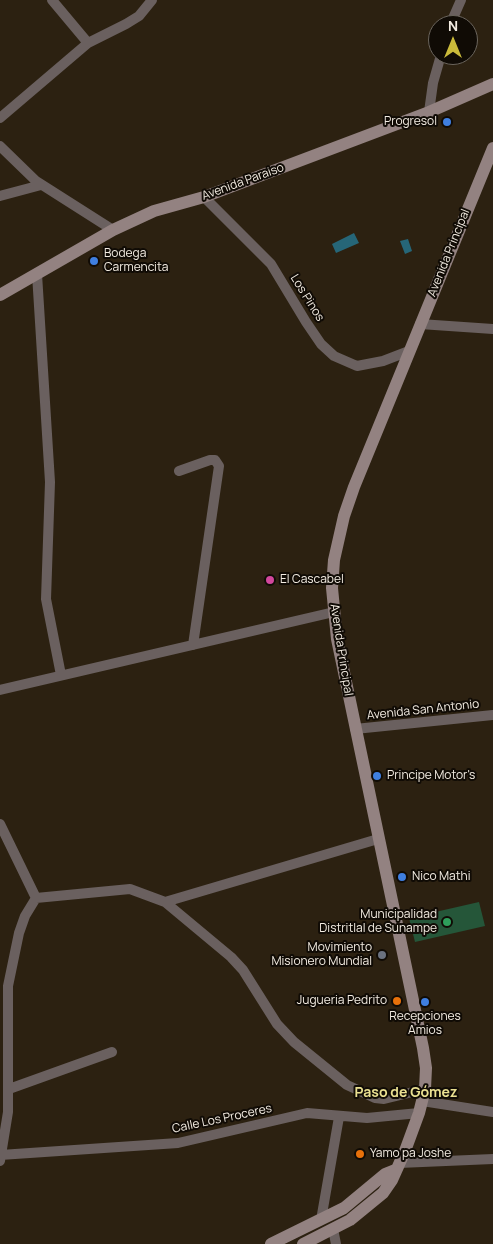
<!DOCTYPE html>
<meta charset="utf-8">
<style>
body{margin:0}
#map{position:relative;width:493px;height:1244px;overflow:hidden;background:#2c2111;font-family:Manrope,sans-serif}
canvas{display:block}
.north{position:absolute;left:428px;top:15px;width:50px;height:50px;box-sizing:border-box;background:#100b05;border:1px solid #6b655d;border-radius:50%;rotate:0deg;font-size:14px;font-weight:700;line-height:20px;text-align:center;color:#f3ece2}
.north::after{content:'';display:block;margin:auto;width:18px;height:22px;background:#caba3a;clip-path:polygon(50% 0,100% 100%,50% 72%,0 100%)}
</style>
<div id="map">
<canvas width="493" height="1244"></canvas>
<div class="north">N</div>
</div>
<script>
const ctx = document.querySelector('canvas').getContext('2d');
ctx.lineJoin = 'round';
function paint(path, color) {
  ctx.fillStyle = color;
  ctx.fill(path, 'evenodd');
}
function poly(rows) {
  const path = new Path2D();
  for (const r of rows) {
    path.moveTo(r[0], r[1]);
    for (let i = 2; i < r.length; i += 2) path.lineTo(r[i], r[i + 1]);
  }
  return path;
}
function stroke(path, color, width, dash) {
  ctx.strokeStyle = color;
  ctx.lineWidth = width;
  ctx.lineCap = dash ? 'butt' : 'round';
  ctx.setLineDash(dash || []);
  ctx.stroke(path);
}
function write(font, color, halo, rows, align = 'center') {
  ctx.font = font + ' Manrope,sans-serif';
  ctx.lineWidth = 4;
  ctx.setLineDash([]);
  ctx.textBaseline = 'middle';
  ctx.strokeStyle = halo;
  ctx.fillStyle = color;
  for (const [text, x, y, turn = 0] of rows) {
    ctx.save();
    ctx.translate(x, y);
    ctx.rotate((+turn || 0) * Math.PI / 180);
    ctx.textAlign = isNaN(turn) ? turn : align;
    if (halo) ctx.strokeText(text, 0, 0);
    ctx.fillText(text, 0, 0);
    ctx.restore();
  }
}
const green = poly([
 [479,902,485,926,415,942,409,918]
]);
const water = poly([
 [354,233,359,243,336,253,332,244],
 [408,239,412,251,405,254,400,241]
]);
const street = poly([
 [52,0,88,43],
 [450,25,461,0],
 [429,112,433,83,441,55],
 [0,118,88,43,126,24,139,16,152,0],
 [0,146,36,181,113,230],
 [0,196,41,185],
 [204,197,271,264,306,322,321,344,334,356,357,366,383,361,409,351],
 [37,274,50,482,46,599,61,675],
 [420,324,493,329],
 [179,471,210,460,215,460,219,466,193,645],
 [0,690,334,612],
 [355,729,493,715],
 [0,824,36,898],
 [165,902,378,839],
 [9,1089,112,1052],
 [422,1101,493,1112],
 [0,1155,178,1143,307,1113,367,1118,419,1113],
 [0,1161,8,1112,8,986,19,933,25,916,36,898,130,889,165,902,231,957,243,970,277,1024,294,1042,347,1085,375,1098,384,1099,425,1089],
 [399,1163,493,1159],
 [321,1220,339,1117],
 [333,1229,336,1244]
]);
const secondary = poly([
 [0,295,113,230,154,211,204,197,429,112,493,84],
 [271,1244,344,1208,385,1174,395,1170],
 [303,1244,350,1220,383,1193,392,1180,405,1151,419,1113,425,1089,426,1068,423,1048,337,639,332,588,334,560,344,516,354,487,493,148]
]);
const markers = [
 [447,122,5,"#3f7fe0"],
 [94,261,5,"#3f7fe0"],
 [270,580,5,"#d1479c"],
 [377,776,5,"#3f7fe0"],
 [402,877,5,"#3f7fe0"],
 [447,922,5,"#2e9e5b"],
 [382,955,5,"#6b7280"],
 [397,1001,5,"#e8710a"],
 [425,1002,5,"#3f7fe0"],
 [360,1154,5,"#e8710a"]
];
const poiNames = [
 ["Progresol",437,122,"right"],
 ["Bodega",104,254],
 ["Carmencita",104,268],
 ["El Cascabel",280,580],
 ["Principe Motor's",387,776],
 ["Nico Mathi",412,877],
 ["Municipalidad",437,915,"right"],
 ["Distritlal de Sunampe",437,929,"right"],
 ["Movimiento",372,948,"right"],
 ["Misionero Mundial",372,962,"right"],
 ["Jugueria Pedrito",387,1001,"right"],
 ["Recepciones",425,1017,"center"],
 ["Amios",425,1031,"center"],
 ["Yamo pa Joshe",370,1154]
];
const streetNames = [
 ["Avenida Paraiso",243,182,-20],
 ["Avenida Principal",449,253,-68],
 ["Los Pinos",307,298,58],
 ["Avenida Principal",341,650,81],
 ["Avenida San Antonio",423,710,-6],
 ["Calle Los Proceres",222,1119,-12]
];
const neighbourhoodNames = [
 ["Paso de Gómez",406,1093]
];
paint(green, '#255639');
paint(water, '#266678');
stroke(street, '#6a605f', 10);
stroke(secondary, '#938281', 12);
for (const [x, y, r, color] of markers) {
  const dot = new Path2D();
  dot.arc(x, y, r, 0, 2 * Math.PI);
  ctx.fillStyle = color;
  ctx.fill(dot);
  stroke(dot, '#100b05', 2);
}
write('12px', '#f3ece2', '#100b05', poiNames, 'left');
write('12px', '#f3ece2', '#100b05', streetNames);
write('bold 14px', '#eae091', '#100b05', neighbourhoodNames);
</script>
